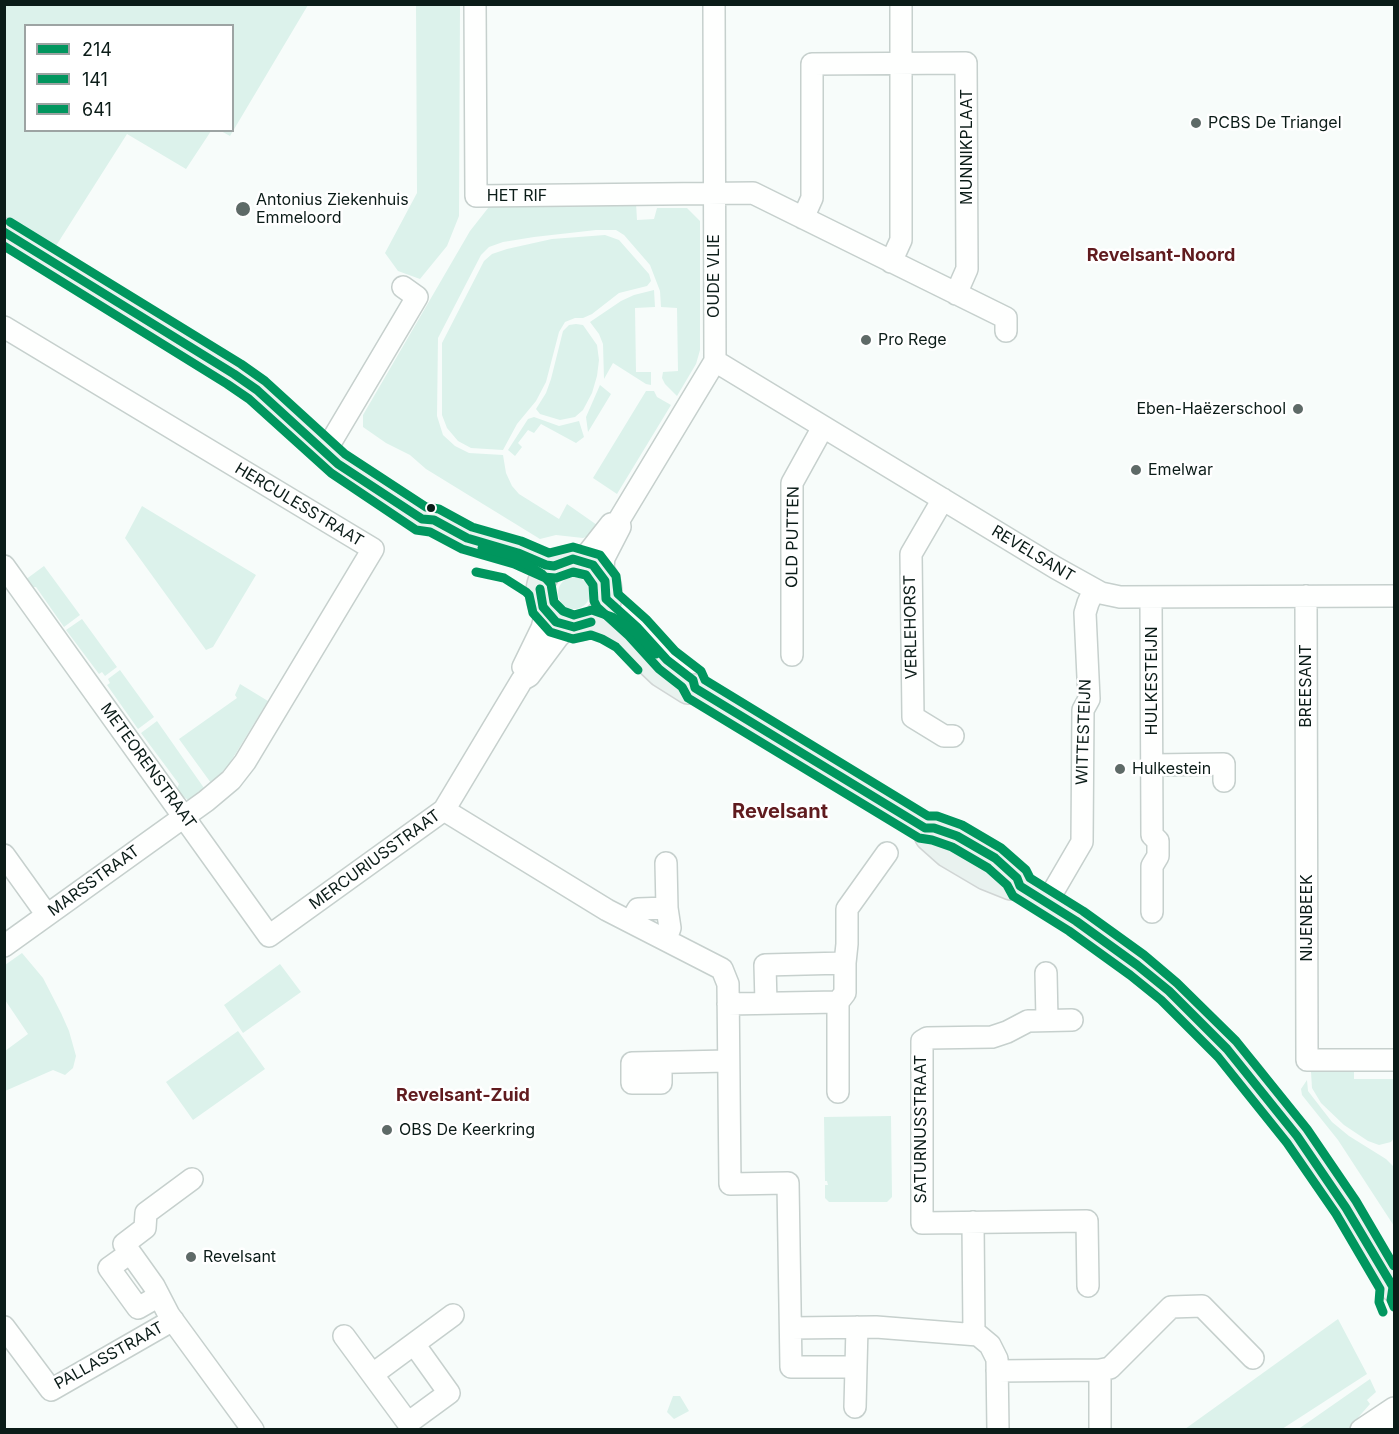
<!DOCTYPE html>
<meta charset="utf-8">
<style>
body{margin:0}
#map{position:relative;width:1399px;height:1434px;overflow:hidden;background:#f7fcfa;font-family:Inter,sans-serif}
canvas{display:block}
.frame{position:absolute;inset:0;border:6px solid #0b1c18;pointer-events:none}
.legend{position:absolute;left:24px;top:24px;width:210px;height:108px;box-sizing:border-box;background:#fff;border:2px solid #9da4a3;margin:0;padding:8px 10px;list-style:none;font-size:18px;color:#0b1c18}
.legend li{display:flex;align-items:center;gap:12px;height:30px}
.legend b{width:30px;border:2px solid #9da4a3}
</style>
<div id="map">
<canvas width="1399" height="1434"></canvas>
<div class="frame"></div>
<ul class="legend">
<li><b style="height:8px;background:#00965e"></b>214</li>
<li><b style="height:8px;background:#00965e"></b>141</li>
<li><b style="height:8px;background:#00965e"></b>641</li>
</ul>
</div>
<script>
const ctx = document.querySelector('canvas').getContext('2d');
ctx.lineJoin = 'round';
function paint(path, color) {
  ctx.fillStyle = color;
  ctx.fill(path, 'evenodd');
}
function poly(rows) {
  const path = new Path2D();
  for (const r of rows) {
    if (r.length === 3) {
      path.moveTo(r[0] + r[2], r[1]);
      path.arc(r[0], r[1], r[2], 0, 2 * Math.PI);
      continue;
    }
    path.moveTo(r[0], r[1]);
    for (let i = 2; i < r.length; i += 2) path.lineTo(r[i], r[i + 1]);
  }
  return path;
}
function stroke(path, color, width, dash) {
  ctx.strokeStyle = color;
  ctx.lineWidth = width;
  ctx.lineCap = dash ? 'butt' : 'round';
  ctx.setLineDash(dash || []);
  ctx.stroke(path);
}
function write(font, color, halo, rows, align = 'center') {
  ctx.font = font + ' Inter,sans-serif';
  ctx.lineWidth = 5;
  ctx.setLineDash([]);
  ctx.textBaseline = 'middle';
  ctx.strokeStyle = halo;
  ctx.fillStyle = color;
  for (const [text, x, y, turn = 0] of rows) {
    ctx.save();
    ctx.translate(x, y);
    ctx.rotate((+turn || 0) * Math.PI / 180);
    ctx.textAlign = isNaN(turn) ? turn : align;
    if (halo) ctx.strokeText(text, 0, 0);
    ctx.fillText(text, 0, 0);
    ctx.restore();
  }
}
const green = poly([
 [5,5,308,5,230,136,221,131,232,130,232,26,26,26,26,130,211,131,186,169,127,134,54,249,5,220],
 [416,5,460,5,459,216,447,246,420,279,398,271,385,253,417,193],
 [492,203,636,203,637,220,654,219,657,208,687,208,700,221,700,350,696,364,677,396,665,384,662,378,663,372,678,371,677,308,661,307,660,291,650,265,624,235,616,230,596,230,534,237,503,242,489,247,481,255,438,338,437,416,443,435,455,446,469,453,503,455,506,473,512,486,519,494,559,519,567,504,597,525,589,536,583,538,556,535,540,539,426,469,410,455,386,443,363,427,363,415,470,231],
 [605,235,619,240,649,274,651,281,647,286,619,293,592,314,583,318,575,318,565,322,559,332,546,382,536,401,517,424,503,450,471,448,458,441,447,428,442,415,442,343,484,261,492,254,507,249,552,239],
 [654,290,655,307,635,308,636,372,651,372,651,385,646,384,613,363,604,379,603,344,599,334,590,322,621,301,634,295],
 [576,324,583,325,597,345,599,360,597,376,592,393,583,410,575,417,560,420,540,414,536,409,546,393,551,379,563,331,569,325],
 [600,385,611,394,588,432,586,417],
 [646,391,654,391,657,397,671,405,617,494,593,478],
 [534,417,559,426,579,421,584,437,576,443,541,424,534,433,528,430,518,443,522,447,515,456,508,450,528,419],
 [142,506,256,575,213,647,206,650,125,538],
 [44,566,80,615,64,627,36,587,29,587,25,580],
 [574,593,16],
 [82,619,117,667,105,676,102,672,99,674,66,630],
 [120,670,154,717,138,729,107,685,110,683,108,679],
 [240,684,268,701,228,766,211,783,179,739,237,698,235,695],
 [157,721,204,788,188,800,176,791,179,784,141,733],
 [22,953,43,978,61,1013,69,1031,76,1056,73,1068,65,1075,53,1070,5,1091,5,1051,28,1034,5,1000,5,965],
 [280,964,301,992,243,1033,224,1005],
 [238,1031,265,1069,193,1120,166,1082],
 [1324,1067,1354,1067,1354,1079,1394,1079,1394,1138,1391,1142,1379,1145,1368,1141,1344,1125,1321,1103,1312,1088,1311,1072,1323,1072],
 [1307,1080,1308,1091,1332,1122,1349,1136,1386,1159,1394,1167,1394,1226,1338,1140,1302,1095,1301,1089],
 [891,1116,892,1197,887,1202,829,1202,825,1198,825,1185,828,1185,827,1181,825,1181,824,1117],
 [1338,1319,1367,1374,1282,1429,1185,1429],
 [1370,1379,1376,1392,1367,1400,1370,1404,1348,1429,1297,1430],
 [673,1396,680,1396,689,1411,674,1419,667,1412]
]);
const minor = poly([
 [475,4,476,196,753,193,1006,318,1006,331],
 [803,218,812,198,812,64,966,63,967,269,956,294],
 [891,262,901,240,901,4],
 [4,327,373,549,245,762,231,780,206,801,4,946],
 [715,361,1056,568,1101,593,1120,597,1394,596],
 [325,452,417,297,403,287],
 [943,499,911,554,913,717,944,736,953,736],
 [580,560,589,552,611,524],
 [4,566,269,936,444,810,522,680,529,676,558,637,569,626],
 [602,576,604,558,620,527,619,520,715,361,714,4],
 [1306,596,1307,1060,1394,1060],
 [1151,597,1152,835,1158,841,1158,856,1152,866,1152,912],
 [792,655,792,483,823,427],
 [523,667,542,628,546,613],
 [1153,765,1224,764,1224,781],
 [444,810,607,910,722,969,728,984,730,1184,788,1183,791,1367,855,1367],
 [4,855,47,915],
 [1047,902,1082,842,1083,710,1089,699,1085,613,1088,603,1094,590],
 [631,921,638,909,667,908],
 [666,939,670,928,667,908,666,863],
 [845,963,847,944,847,909,887,853],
 [1046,973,1047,1020],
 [766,1003,765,965,845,963,845,993,838,1002,838,1092],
 [728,1004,838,1002],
 [1072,1020,1028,1021,1007,1032,992,1037,927,1038,922,1041,922,1223,1087,1221,1088,1286],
 [661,1063,661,1083,632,1083,632,1063,728,1061],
 [192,1179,146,1213,145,1228,124,1244,154,1286,169,1315,253,1430],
 [973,1222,974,1334],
 [130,1253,109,1268,138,1308,159,1296],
 [4,1327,51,1390,173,1320],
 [791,1328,876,1327,978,1335,990,1345,997,1359,998,1430],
 [344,1336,408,1423,449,1393,414,1344],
 [997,1371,1100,1370],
 [373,1374,453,1315],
 [855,1407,857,1327],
 [1100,1430,1100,1370,1110,1368,1171,1307,1202,1306,1253,1358],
 [1361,1430,1394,1408],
 [1393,1430,1394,1429]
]);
const major = poly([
 [4,232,234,374,257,390,338,464,422,519,434,520,476,541,518,553,538,563,554,566],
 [574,593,34],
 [591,622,607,628,623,637,661,673,688,690,695,688,925,828,929,837,947,853,986,876,1011,886,1020,886,1076,921,1116,949,1169,991,1247,1071,1297,1136,1346,1208,1394,1288],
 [925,828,934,828,957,836,979,848,995,858,1017,878,1020,886]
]);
const bus1 = poly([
 [4,232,234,374,257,390,338,464,422,519,434,520,467,538,518,553,546,565,554,566,573,559,593,565,605,581,606,599,637,627,667,660,693,680,695,688,925,828,934,828,957,836,995,858,1017,878,1020,886,1076,921,1137,965,1169,991,1227,1049,1297,1136,1346,1208,1393,1287,1391,1300,1394,1307],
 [540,589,543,607,556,622,574,627,591,622]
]);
const bus2 = poly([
 [4,246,227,384,249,399,331,473,416,530,430,532,462,549,514,564,543,577,556,578,573,572,586,575,593,585,594,601,597,607,629,636,659,669,682,687,688,698,919,838,932,840,952,847,988,868,1007,885,1013,896,1069,931,1130,975,1161,1000,1218,1057,1287,1143,1336,1214,1380,1289,1379,1302,1383,1312],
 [476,572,504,578,526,592,529,595,533,613,550,632,573,639,591,635,602,639,616,647,638,670]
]);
const bus3 = poly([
 [10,222,241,364,265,381,345,454,426,507,439,509,472,527,521,541,549,553,573,547,600,555,616,576,618,594,646,619,675,651,701,671,705,680,928,816,937,816,962,825,1001,848,1026,870,1030,878,1083,911,1144,955,1177,983,1236,1041,1307,1129,1356,1201,1394,1266],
 [482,548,514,556,542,574,551,584,554,602,563,611,574,615,592,610,612,617,631,628,656,654]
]);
const markers = [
 [1196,123,6,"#5e6a67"],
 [243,209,8,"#5e6a67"],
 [866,340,6,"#5e6a67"],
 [1298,409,6,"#5e6a67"],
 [1136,470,6,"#5e6a67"],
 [431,508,5,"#0b1c18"],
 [1120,769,6,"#5e6a67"],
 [387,1130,6,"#5e6a67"],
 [191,1257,6,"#5e6a67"]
];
const poiNames = [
 ["PCBS De Triangel",1208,123],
 ["Antonius Ziekenhuis",256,200],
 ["Emmeloord",256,218],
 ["Pro Rege",878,340],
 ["Eben-Haëzerschool",1286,409,"right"],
 ["Emelwar",1148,470],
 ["Hulkestein",1132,769],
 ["OBS De Keerkring",399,1130],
 ["Revelsant",203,1257]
];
const streetNames = [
 ["MUNNIKPLAAT",967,147,-90],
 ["HET RIF",517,196],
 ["OUDE VLIE",714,276,-90],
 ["HERCULESSTRAAT",299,505,31],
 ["OLD PUTTEN",793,537,-89],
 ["REVELSANT",1033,554,31],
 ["VERLEHORST",911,627,-91],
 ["HULKESTEIJN",1152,681,-90],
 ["BREESANT",1306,686,-90],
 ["WITTESTEIJN",1084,732,-88],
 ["METEORENSTRAAT",148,766,54],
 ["MERCURIUSSTRAAT",375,860,-36],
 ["MARSSTRAAT",94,881,-36],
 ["NIJENBEEK",1307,918,-90],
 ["SATURNUSSTRAAT",921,1129,-90],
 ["PALLASSTRAAT",109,1356,-29]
];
const neighbourhoodNames = [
 ["Revelsant-Noord",1161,256],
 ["Revelsant-Zuid",463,1096]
];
const quarterNames = [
 ["Revelsant",780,812]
];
paint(green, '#dcf2eb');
stroke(minor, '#c6d0cd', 24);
stroke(major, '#d0d5d4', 30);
stroke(minor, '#fefffe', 21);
stroke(major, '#e9f2ef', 27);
stroke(bus1, '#00965e', 9);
stroke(bus2, '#00965e', 9);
stroke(bus3, '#00965e', 9);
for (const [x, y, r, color] of markers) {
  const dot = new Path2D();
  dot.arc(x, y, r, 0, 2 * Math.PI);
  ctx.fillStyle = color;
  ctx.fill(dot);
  stroke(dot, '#fff', 2);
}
write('16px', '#0b1c18', '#fff', poiNames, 'left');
write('16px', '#0b1c18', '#fff', streetNames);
write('bold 18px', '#601b1e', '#fff', neighbourhoodNames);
write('bold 20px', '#601b1e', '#fff', quarterNames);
</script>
